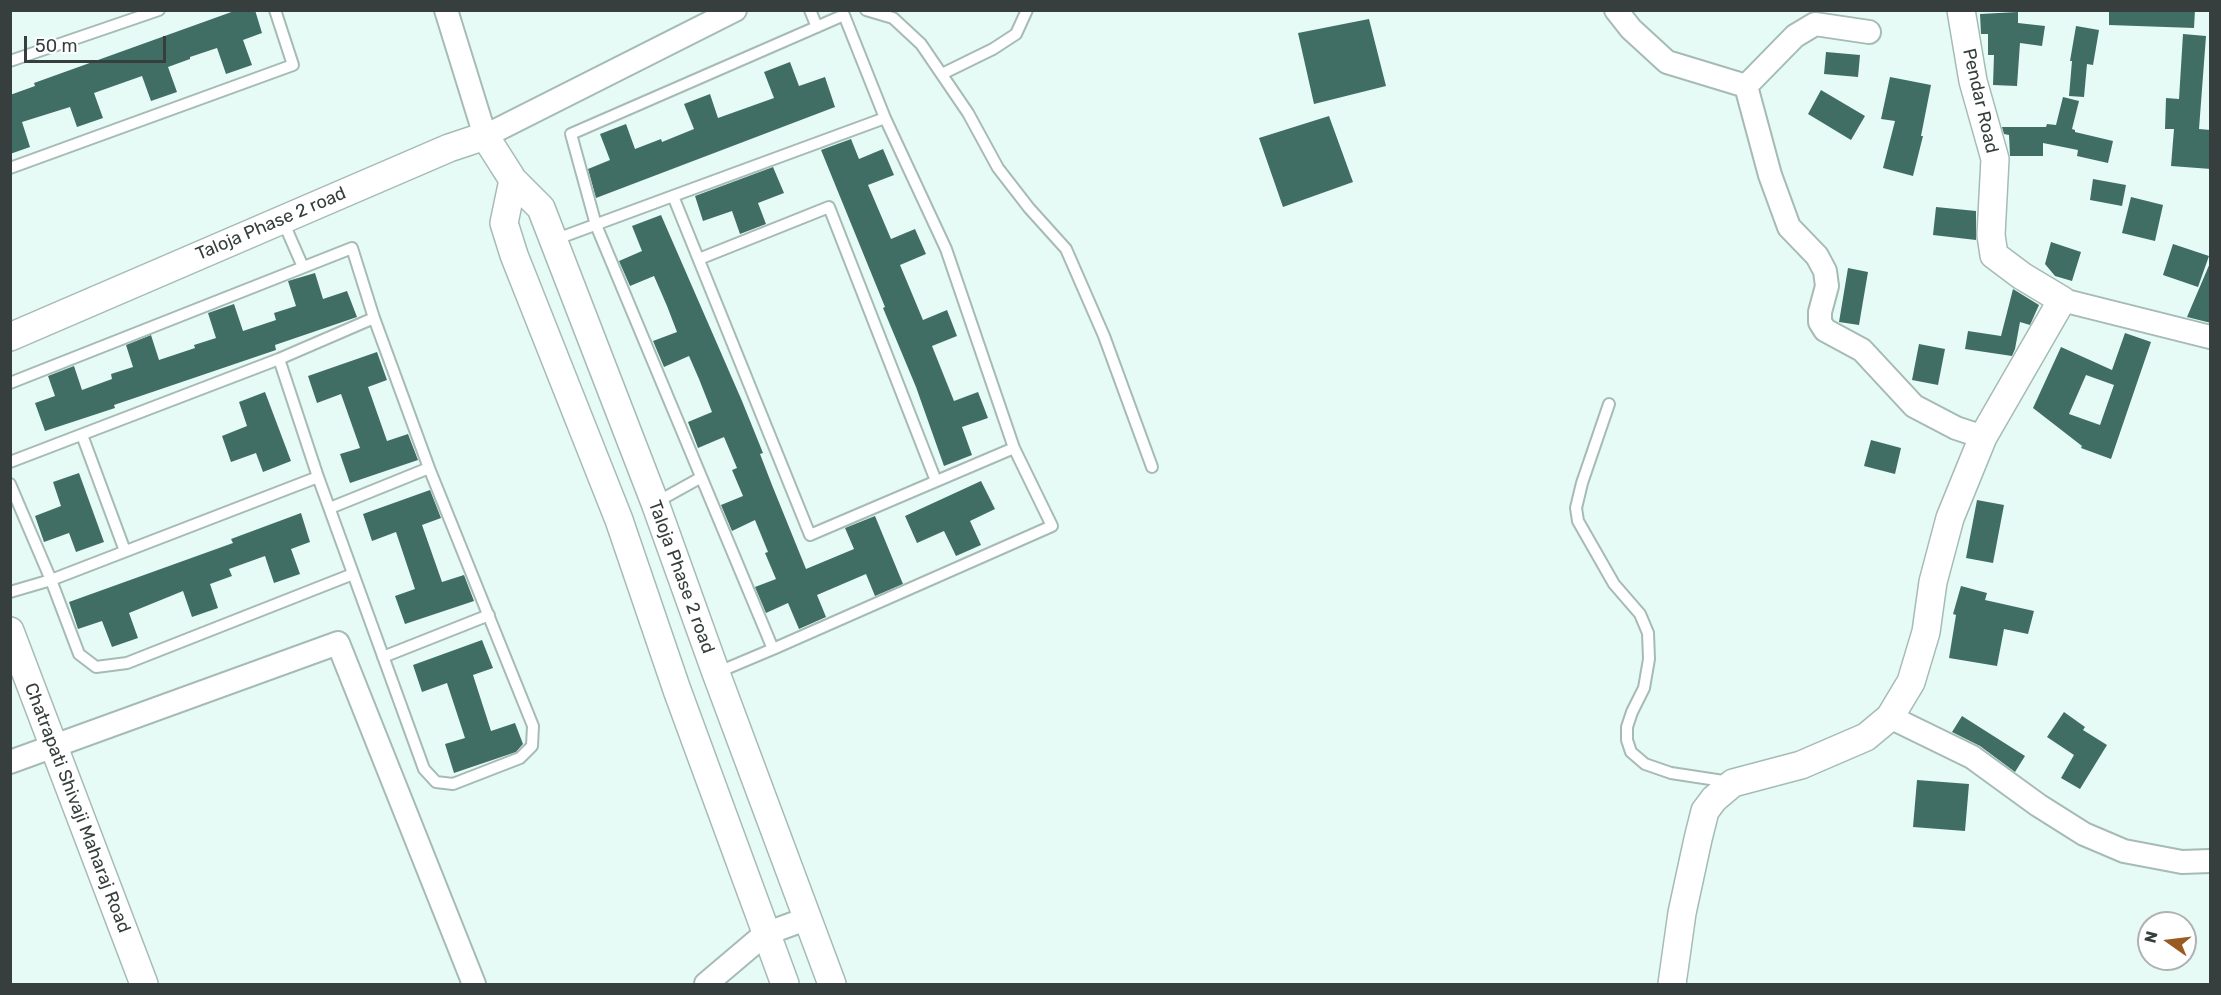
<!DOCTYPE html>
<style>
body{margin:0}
#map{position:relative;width:2221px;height:995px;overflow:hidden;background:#e6fbf6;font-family:Rubik,sans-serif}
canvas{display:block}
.frame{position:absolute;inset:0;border:12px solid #363f3d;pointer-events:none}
.north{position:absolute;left:2137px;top:911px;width:60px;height:60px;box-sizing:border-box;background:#fff;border:2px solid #afb2b1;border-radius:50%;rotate:284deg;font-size:16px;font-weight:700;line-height:24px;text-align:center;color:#363f3d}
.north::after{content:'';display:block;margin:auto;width:21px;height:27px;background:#9a5b23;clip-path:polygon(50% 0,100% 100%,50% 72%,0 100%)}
.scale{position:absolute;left:24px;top:36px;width:142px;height:27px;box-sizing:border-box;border:3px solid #363f3d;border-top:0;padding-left:8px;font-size:18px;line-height:21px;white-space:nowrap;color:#363f3d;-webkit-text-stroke:4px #fff;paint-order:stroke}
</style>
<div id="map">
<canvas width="2221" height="995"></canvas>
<div class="frame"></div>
<div class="north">N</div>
<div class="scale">50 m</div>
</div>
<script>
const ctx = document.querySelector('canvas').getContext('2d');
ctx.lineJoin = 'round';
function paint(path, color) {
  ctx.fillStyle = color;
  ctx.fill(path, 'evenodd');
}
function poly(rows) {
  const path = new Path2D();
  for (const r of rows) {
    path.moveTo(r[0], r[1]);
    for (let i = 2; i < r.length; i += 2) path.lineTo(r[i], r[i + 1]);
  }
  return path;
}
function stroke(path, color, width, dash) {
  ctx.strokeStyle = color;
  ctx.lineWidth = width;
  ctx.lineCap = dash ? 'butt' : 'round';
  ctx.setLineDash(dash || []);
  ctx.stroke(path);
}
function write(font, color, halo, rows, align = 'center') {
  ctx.font = font + ' Rubik,sans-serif';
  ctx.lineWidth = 6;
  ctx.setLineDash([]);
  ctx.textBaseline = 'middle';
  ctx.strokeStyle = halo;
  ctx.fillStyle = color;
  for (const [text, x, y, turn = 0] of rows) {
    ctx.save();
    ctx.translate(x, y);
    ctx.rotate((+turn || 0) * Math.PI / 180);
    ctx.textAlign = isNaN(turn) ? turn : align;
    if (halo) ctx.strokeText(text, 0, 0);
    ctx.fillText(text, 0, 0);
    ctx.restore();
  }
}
const building = poly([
 [237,10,255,10,262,33,243,40,252,65,226,74,217,48,190,57,190,59,168,67,177,92,151,101,142,76,94,93,103,118,77,127,70,107,22,122,30,147,10,154,10,95,35,86,34,83],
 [2109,10,2195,10,2194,28,2109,25],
 [2018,12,2018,23,2045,26,2042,46,2020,43,2017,86,1993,85,1994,55,1988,55,1988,34,1981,34,1980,14],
 [1369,19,1386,86,1314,104,1298,33],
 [2076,26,2099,30,2093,65,2087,64,2084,97,2069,96,2072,61,2070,61],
 [2183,34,2206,36,2199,129,2211,130,2211,169,2171,166,2174,129,2165,129,2166,98,2179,99],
 [1826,52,1860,55,1858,77,1824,74],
 [790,62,799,86,825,77,835,107,596,198,588,169,610,160,600,134,626,124,635,149,661,139,662,142,694,129,684,104,710,94,718,118,774,98,764,72],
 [1890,77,1931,85,1921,136,1923,136,1913,176,1883,168,1895,121,1881,119],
 [1821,90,1865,116,1851,140,1808,114],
 [2063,97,2079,101,2072,129,2075,130,2075,132,2113,141,2108,163,2077,156,2078,150,2043,143,2043,156,2010,156,2009,135,2004,134,2002,127,2046,127,2047,124,2056,125],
 [1329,116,1353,182,1283,207,1259,138],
 [851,139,859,159,883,149,894,175,868,185,891,239,915,229,926,254,900,265,923,320,947,310,957,336,932,346,954,401,978,392,988,418,962,427,972,455,944,466,916,387,883,308,885,307,821,150],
 [773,167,784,193,758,203,766,224,740,234,732,211,703,221,695,196],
 [2093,179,2126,185,2122,206,2090,200],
 [2131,197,2163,205,2155,241,2122,233],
 [1936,207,1976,211,1976,240,1933,235],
 [661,215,742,401,763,453,760,454,772,485,806,569,854,549,845,528,875,516,903,584,875,596,866,574,817,595,826,617,799,629,788,603,766,613,755,587,776,579,765,553,768,552,755,520,732,531,721,505,743,496,732,470,737,468,724,437,698,448,688,422,712,412,699,379,689,356,664,367,653,341,677,332,667,306,654,276,630,286,619,261,642,251,632,226],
 [2051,242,2081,252,2072,281,2055,276,2045,264],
 [2173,244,2209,256,2198,287,2163,275],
 [2210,263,2211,263,2211,323,2187,317],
 [1848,268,1868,272,1859,325,1839,322],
 [315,273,323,299,347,291,357,317,275,345,276,350,114,405,115,408,45,431,35,403,55,396,48,376,74,366,82,390,112,379,111,374,133,367,126,345,151,335,159,360,195,348,194,345,216,338,208,313,234,304,243,331,276,320,274,313,296,306,288,281],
 [2013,289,2039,305,2030,325,2020,322,2015,349,2012,356,1965,349,1968,331,2001,336],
 [2125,333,2151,342,2111,459,2081,448,2082,446,2033,408,2061,347,2112,370],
 [2086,375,2114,385,2100,425,2069,414],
 [1919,344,1945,349,1938,385,1912,380],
 [377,352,387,380,368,387,387,441,408,434,418,460,350,483,340,454,360,448,341,394,317,403,308,376],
 [265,392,291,461,263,472,256,453,231,462,222,436,247,426,239,402],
 [1871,440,1901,448,1895,474,1864,466],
 [79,473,104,542,76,552,69,533,44,542,35,516,61,506,53,482],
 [981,481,995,509,970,521,981,545,956,556,944,531,917,543,905,516],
 [430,490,441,518,422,525,442,582,464,575,474,601,405,624,395,596,415,589,396,532,372,541,363,514],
 [1977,500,2004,505,1993,563,1966,558],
 [301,513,310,542,291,549,300,574,274,583,265,556,229,569,232,576,210,584,218,608,192,617,183,591,129,613,138,638,112,647,102,621,78,629,69,602,233,543,231,539],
 [1961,586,1987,593,1985,600,2034,611,2028,634,2004,629,1997,666,1949,658,1956,615,1953,614],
 [482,640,493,668,473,675,491,731,515,723,523,744,516,752,454,773,445,744,465,738,447,683,422,692,413,665],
 [2064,712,2085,727,2083,730,2107,745,2080,789,2061,778,2074,755,2047,737],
 [1962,716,2025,756,2015,772,1980,746,1952,732],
 [1917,780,1969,784,1965,831,1913,827]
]);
const service = poly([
 [810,10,817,27],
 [866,10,893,18,921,44,968,113,998,168,1029,208,1066,249,1104,336,1152,467],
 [10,61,159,10],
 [942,74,993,49,1016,34,1027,10],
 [885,118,844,15,571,134,596,225,773,649,1052,526,1014,448],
 [10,168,293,65,275,10],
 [282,219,303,267],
 [554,240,673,196,810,535,1014,448,946,249,885,118,673,196],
 [699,259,829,207,936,481],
 [10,383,352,248,374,318,429,468,533,726,532,746,520,758,453,784,436,782,424,769,318,477,279,359,374,318],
 [1609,404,1582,483,1576,508,1578,521,1614,584,1640,614,1648,633,1649,659,1644,688,1632,712,1627,727,1627,740,1631,752,1645,764,1671,773,1730,782],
 [82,435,125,551],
 [10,462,279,359],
 [10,484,51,580,318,477],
 [655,503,700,478],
 [330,508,429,468],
 [10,592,51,580,79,654,96,667,127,663,353,574],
 [383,657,489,615],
 [716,673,773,649]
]);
const minor = poly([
 [446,10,485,136,735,10],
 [1616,10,1631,29,1667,62,1746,86],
 [1869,32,1815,24,1795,36,1746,86,1770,175,1789,227,1817,256,1825,271,1827,286,1820,312,1820,322,1825,330,1862,350,1914,406,1956,428,1983,437],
 [2062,300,2210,337],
 [1890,717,1972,757,2038,805,2084,834,2124,851,2182,862,2210,861],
 [10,762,338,643,474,984],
 [706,984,765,934,806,919]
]);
const tertiary = poly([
 [513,180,504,223,514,255,619,520,677,690,785,984],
 [10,337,449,148,485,136,513,180,541,208,655,503,716,673,832,984],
 [10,631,144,984],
 [1672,984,1682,913,1698,839,1705,811,1714,799,1733,783,1801,765,1866,737,1890,717,1911,682,1926,632,1933,582,1950,518,1983,437,2062,300,2022,276,1994,255,1991,235,1995,159,1973,81,1961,10]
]);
const streetNames = [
 ["Pendar Road",1980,101,77],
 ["Taloja Phase 2 road",271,224,-23],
 ["Taloja Phase 2 road",681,577,70],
 ["Chatrapati Shivaji Maharaj Road",77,808,69]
];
paint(building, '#406e65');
stroke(service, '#a6bbb6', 14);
stroke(minor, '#a6bbb6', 26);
stroke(tertiary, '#a6bbb6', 30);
stroke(service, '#fff', 10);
stroke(minor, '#fff', 22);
stroke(tertiary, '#fff', 27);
write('18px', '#363f3d', '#fff', streetNames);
</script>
